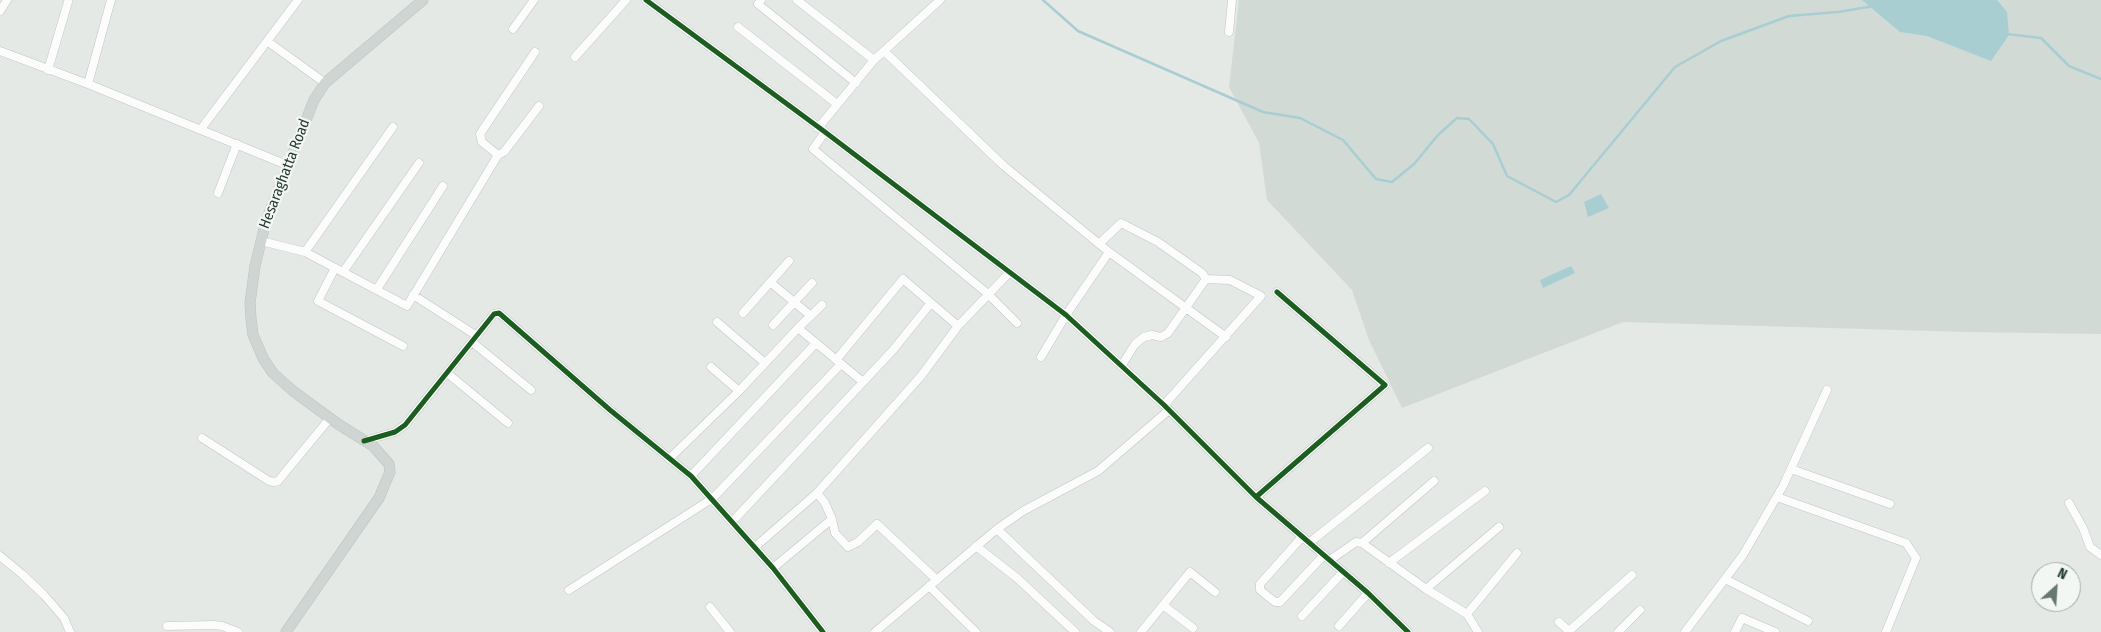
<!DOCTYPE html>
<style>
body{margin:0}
#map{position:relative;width:2101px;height:632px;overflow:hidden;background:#e4e9e6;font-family:"Fira Sans Condensed",sans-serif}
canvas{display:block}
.north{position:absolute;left:2031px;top:562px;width:50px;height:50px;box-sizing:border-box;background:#f2f7f4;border:1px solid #a0aba7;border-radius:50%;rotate:26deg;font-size:14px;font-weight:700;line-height:20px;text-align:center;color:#243a33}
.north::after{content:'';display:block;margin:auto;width:18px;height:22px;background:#677772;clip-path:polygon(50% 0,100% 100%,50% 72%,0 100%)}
</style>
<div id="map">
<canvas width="2101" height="632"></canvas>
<div class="north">N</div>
</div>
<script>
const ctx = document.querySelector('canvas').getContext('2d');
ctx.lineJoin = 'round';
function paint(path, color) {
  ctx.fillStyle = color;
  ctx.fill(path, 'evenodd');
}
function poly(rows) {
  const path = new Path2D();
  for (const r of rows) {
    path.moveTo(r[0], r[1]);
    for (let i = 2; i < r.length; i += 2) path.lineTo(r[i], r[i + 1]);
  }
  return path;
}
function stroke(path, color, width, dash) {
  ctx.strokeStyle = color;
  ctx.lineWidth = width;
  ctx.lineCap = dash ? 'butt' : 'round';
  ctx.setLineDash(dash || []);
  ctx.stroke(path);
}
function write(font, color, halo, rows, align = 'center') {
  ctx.font = font + ' "Fira Sans Condensed",sans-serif';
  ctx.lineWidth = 4.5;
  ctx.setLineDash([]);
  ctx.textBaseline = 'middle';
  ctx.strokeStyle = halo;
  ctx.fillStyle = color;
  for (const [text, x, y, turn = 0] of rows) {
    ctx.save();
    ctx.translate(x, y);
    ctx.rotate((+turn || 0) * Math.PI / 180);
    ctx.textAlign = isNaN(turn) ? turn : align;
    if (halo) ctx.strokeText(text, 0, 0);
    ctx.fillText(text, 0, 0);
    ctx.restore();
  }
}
const built = poly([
 [1239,0,2101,0,2101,334,1966,332,1623,322,1402,408,1369,340,1352,290,1267,200,1259,143,1229,87]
]);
const water = poly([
 [1862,0,1997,0,2007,12,2009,35,1991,61,1927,36,1900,32],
 [1601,194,1609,208,1588,217,1584,202],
 [1571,266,1575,273,1543,288,1540,280]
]);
const stream = poly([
 [1043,0,1078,31,1263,112,1300,118,1343,140,1376,179,1392,182,1414,164,1438,135,1457,118,1469,119,1493,144,1507,176,1556,202,1569,195,1675,67,1721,41,1789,16,1838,12,1874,6],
 [2007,34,2041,38,2069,66,2101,79]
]);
const minor = poly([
 [646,0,825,132,1066,315,1164,405,1256,497,1368,593,1408,632],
 [761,0,758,4,856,83],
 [797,0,874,60],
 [0,11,7,0],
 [738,27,837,104],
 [513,29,534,0],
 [1229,32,1232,0],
 [267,41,325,83],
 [0,51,88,84,287,165],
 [884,51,1004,166,1109,252,1226,337],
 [575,57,626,0],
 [48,70,68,2],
 [88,84,111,0],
 [818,128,874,60,940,0],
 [201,129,298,0],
 [825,132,813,149,988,294,1017,323],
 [498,155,504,152,539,106],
 [218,193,237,144],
 [261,241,305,252,407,306,498,155,482,142,480,134,535,52],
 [1099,244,1121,223,1158,242,1202,273,1206,279],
 [305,252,393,127],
 [335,268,318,301,403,346],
 [343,272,419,163],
 [770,282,811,316],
 [377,289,443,186],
 [413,295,477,336],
 [743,313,789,261],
 [717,322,765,363],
 [773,325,812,283],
 [798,328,863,382],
 [472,342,531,390],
 [1041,357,1066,315,1109,252],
 [836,360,903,279,958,326,1010,272],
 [1122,365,1135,344,1144,337,1152,335,1161,337,1168,333,1206,279,1230,280,1261,296,1164,405],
 [711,367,739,391],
 [447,373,508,423],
 [202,438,269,481,274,482,278,481,330,418],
 [364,441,395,432,405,425,494,314,499,313,610,410,691,476,773,568,823,632],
 [669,459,739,391,798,328,822,305],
 [1791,469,1890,504],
 [691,476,816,343],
 [817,493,921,376,958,326],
 [1256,497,1385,385,1277,292],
 [1777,497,1906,543,1916,558,1886,632],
 [2069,503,2083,528,2090,547,2101,555],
 [733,521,893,350,931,303],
 [997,529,1094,621,1110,632],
 [1302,537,1260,584,1260,590,1275,602,1280,602,1324,555],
 [1309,543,1428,448],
 [1362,543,1434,481],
 [976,546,1017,578,1075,632],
 [755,547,817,493,825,503,832,519,835,533,848,547,858,542,877,524,937,580],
 [0,556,22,574,44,595,64,618,70,632],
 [1330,560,1356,542,1362,543,1426,589,1467,614,1478,632],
 [1389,563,1485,491],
 [773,568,832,519],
 [1725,579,1808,621],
 [929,586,976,632],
 [1426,589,1499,527],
 [569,590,713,498,841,364],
 [1163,605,1193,628],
 [710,607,730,632],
 [1467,614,1517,553],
 [1302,616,1343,572],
 [1559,622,1570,632],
 [167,626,214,625,222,626,238,632],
 [1339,626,1368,593],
 [1569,631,1632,575],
 [875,632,997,529,1023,511,1098,471,1169,410],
 [1141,632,1190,572,1215,592],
 [1618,632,1640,610],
 [1685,632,1743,555,1783,486,1827,390],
 [1735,632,1742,618,1775,632]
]);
const major = poly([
 [286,632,379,498,390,472,389,464,373,446,338,424,293,391,273,373,264,360,253,335,251,319,250,303,255,266,266,221,314,100,325,83,423,0]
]);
const cycleway = poly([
 [646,0,825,132,1066,315,1164,405,1256,497,1368,593,1408,632],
 [364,441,395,432,405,425,494,314,499,313,610,410,691,476,773,568,823,632],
 [1256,497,1385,385,1277,292]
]);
const streetNames = [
 ["Hesaraghatta Road",285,174,-69]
];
paint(built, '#d2dad6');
paint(water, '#a9ced2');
stroke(stream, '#a9ced2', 2.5);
stroke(minor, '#c1c6c3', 9);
stroke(major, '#bdc4c2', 11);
stroke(minor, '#fbfcfb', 8);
stroke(major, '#ced5d2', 10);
stroke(cycleway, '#1b5e20', 5);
write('15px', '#243a33', '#f2f7f4', streetNames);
</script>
